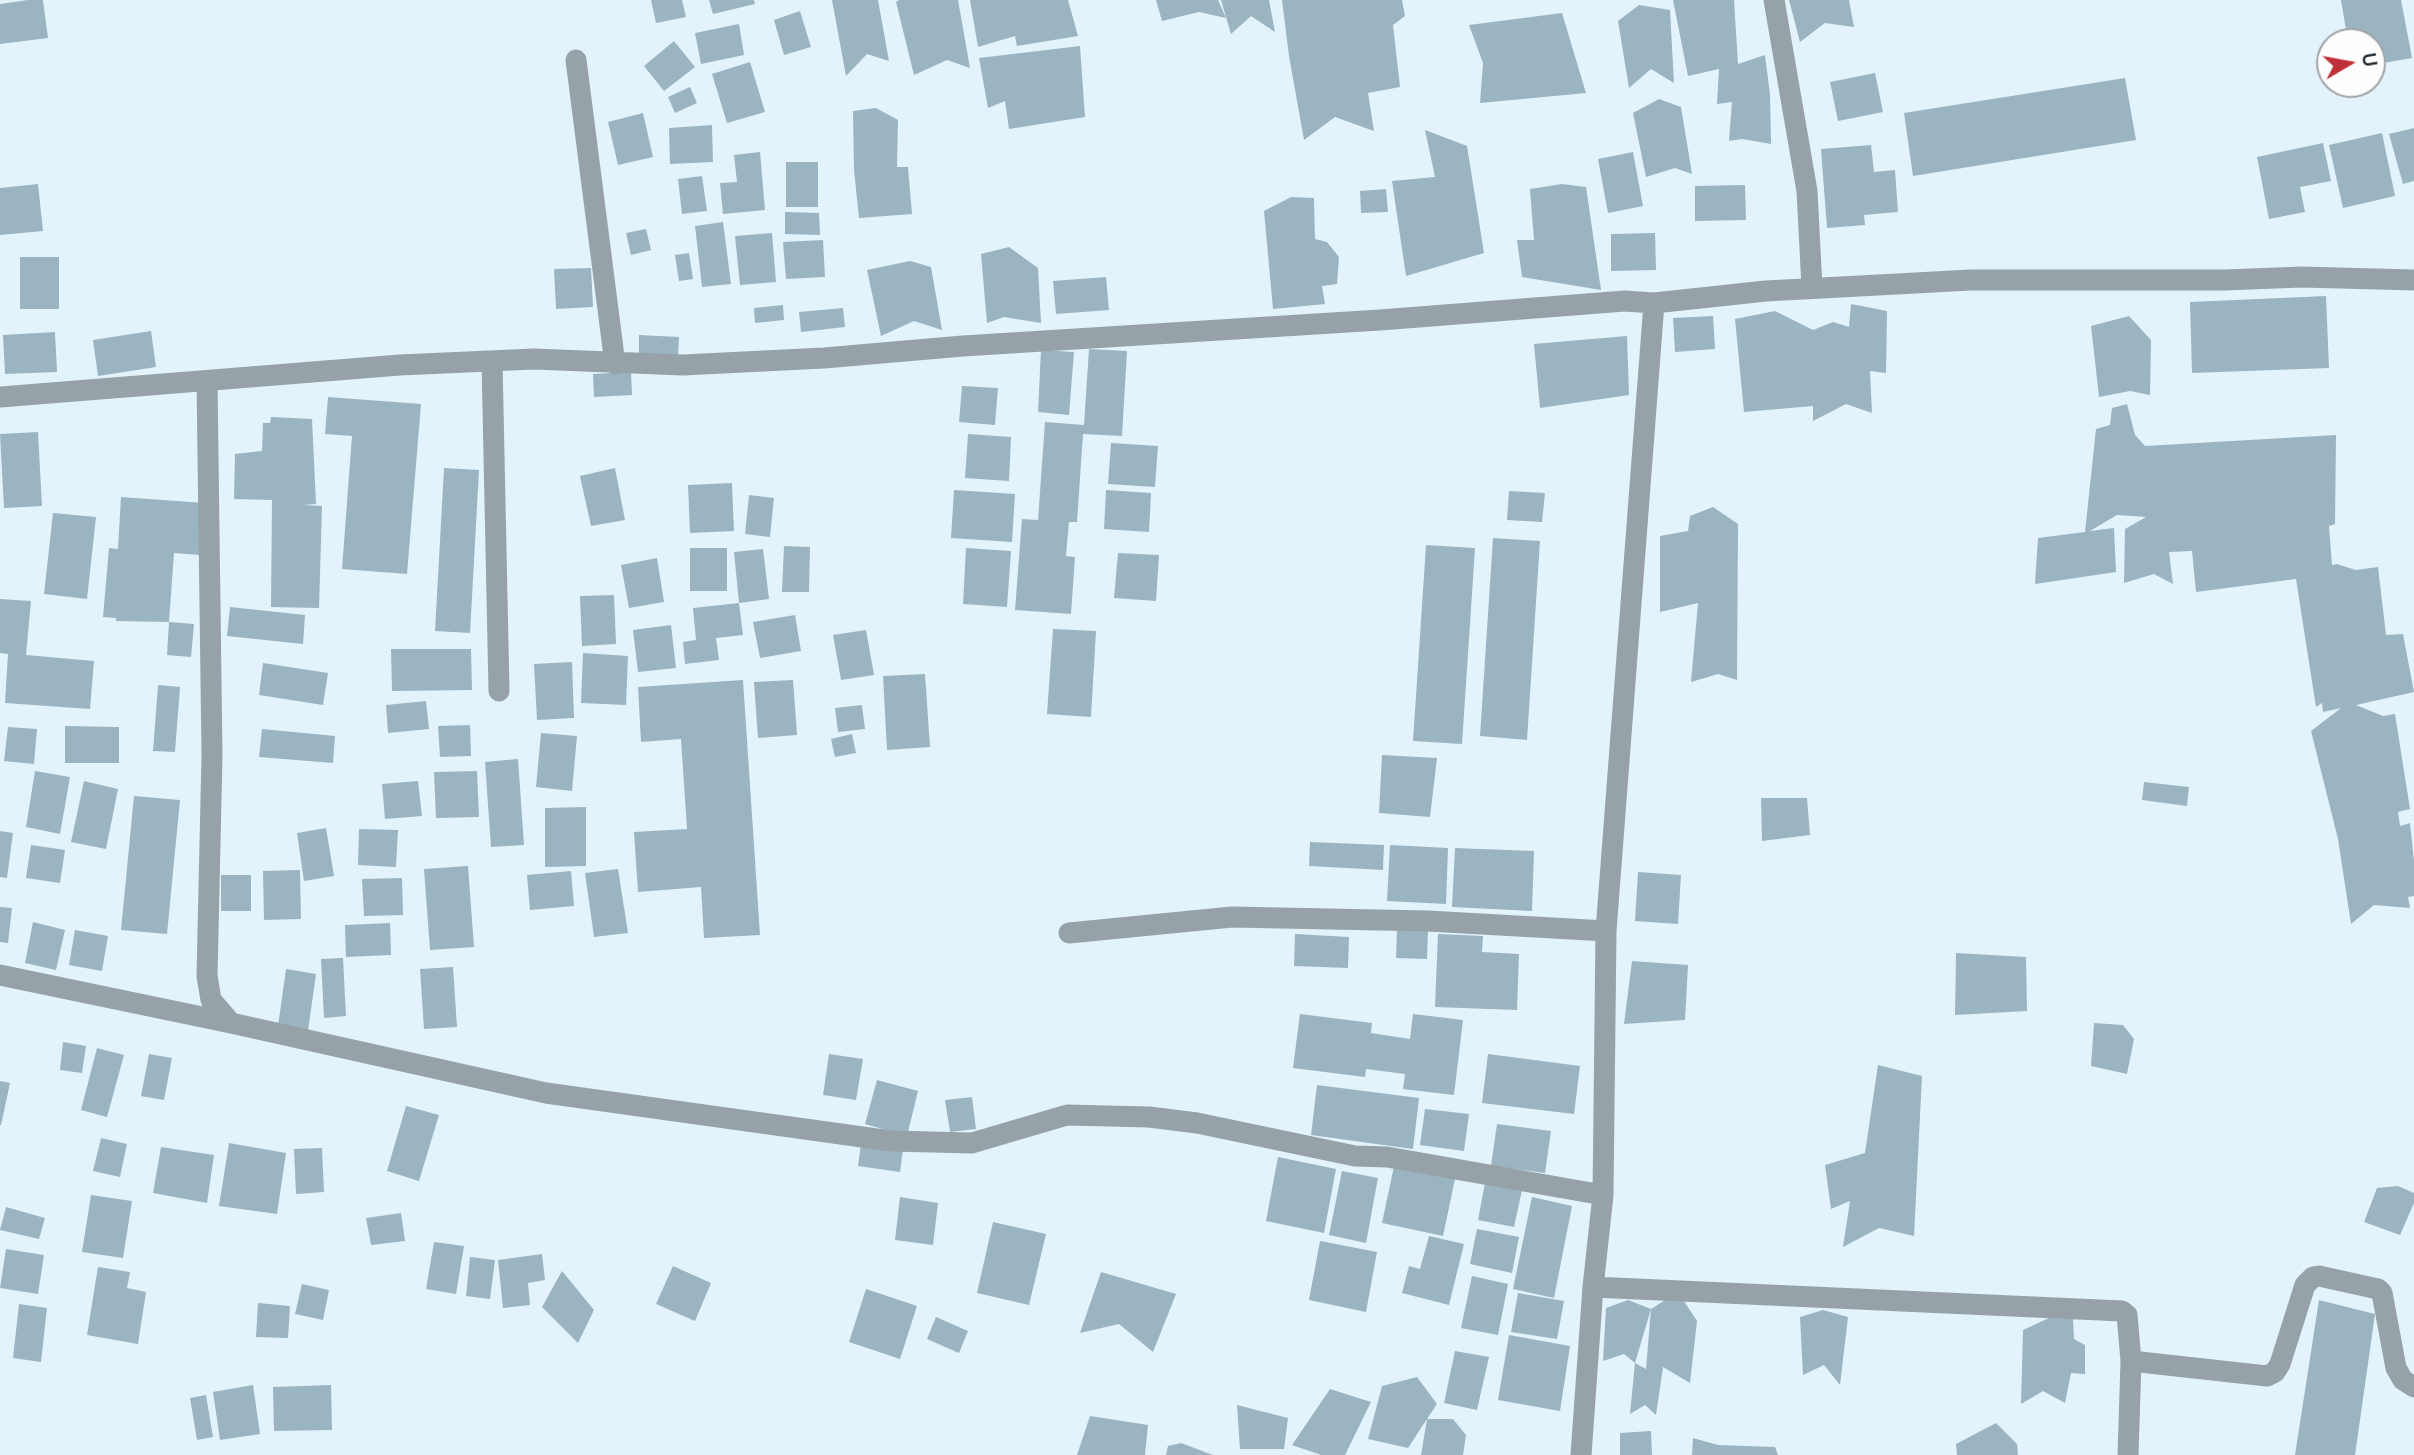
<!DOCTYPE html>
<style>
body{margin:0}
#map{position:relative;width:2414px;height:1455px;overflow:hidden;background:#e3f3fc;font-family:Manrope,sans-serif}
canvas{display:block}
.north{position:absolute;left:2316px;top:28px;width:70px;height:70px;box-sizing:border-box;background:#fdfdfd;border:2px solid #a1a4a7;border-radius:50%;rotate:80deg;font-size:19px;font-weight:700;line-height:28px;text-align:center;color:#161f25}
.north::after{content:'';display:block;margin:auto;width:24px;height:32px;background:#c03038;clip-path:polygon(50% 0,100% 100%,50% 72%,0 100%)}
</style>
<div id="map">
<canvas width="2414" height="1455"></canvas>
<div class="north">U</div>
</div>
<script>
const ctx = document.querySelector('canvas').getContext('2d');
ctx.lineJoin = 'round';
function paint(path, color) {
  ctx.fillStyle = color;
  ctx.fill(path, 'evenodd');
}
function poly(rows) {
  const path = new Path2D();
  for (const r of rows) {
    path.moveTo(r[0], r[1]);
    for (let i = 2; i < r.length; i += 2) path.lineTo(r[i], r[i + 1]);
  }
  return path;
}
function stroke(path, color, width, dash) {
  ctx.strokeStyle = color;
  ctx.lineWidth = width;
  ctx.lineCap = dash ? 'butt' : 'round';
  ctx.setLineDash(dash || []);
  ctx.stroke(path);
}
const building = poly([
 [28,0,43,0,48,38,0,44,0,4],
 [651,0,682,0,686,17,656,23],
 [709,0,754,0,755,4,713,14],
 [832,0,878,0,889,61,867,54,846,76],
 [899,0,958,0,970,68,947,60,914,75,896,2],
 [970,0,1068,0,1078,36,1017,46,1015,36,978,47],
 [1156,0,1218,0,1226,18,1199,12,1162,21],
 [1221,0,1269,0,1275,32,1251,16,1231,34],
 [1282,0,1402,0,1405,16,1393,25,1400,87,1368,93,1374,131,1335,117,1304,140,1289,56],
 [1673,0,1734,0,1738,64,1765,55,1770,94,1771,144,1742,139,1729,141,1732,102,1717,104,1719,69,1688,76],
 [1789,0,1849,0,1854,27,1825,23,1800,42],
 [2341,0,2401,0,2412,58,2372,65,2372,42,2348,42],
 [1639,5,1670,10,1674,83,1651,69,1629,88,1618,21],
 [800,11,811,47,784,55,774,20],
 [1562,13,1586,93,1480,103,1483,63,1469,25],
 [739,24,744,55,701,64,695,33],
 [674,41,695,67,664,91,644,66],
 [1080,46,1085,117,1009,129,1005,101,988,108,979,58],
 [750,62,765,112,727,123,712,74],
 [1875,73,1883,112,1838,121,1830,82],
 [2125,78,2136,140,1913,176,1904,113],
 [690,87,697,103,675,113,668,97],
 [1659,99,1681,107,1692,174,1675,168,1646,177,1633,113],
 [876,108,898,120,897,167,908,167,912,214,859,218,854,170,853,111],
 [643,113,653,157,618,165,608,122],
 [712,125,713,162,670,164,669,128],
 [2414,128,2414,181,2403,184,2389,134],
 [1425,130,1467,146,1484,253,1406,276,1392,181,1435,177],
 [2382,133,2395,196,2343,208,2329,145],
 [2323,143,2331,181,2300,187,2305,212,2269,219,2257,157],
 [1871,145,1874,172,1895,170,1898,212,1864,215,1865,225,1827,228,1821,149],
 [760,152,765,210,723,214,720,183,737,182,734,155],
 [1633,152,1643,206,1608,213,1598,159],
 [786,162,818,162,818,207,786,207],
 [702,176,707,211,682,214,678,179],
 [38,184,43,231,0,235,0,188],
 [1562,184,1586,187,1601,290,1522,277,1517,240,1534,240,1530,189],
 [1745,185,1746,220,1695,221,1695,186],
 [1386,189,1388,212,1361,213,1360,191],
 [1291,197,1314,198,1315,239,1327,242,1339,257,1337,284,1322,286,1325,304,1273,309,1264,211],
 [785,212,819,213,820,235,785,234],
 [723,222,731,284,702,287,695,226],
 [646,229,651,250,631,255,626,233],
 [772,233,776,282,740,285,735,236],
 [1655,233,1656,270,1611,271,1611,234],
 [823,240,825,277,786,279,783,242],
 [1009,247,1038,268,1041,323,1004,317,987,323,981,254],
 [689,253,693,279,679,281,675,255],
 [20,257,59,257,59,309,20,309],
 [910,261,931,267,942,330,914,321,881,336,867,270],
 [591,268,593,307,556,309,554,269],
 [1106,277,1109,310,1056,314,1053,281],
 [2326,296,2329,368,2192,373,2190,302],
 [1851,304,1887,311,1886,373,1870,371,1872,413,1846,404,1813,421,1813,406,1744,412,1735,319,1775,311,1813,330,1833,322,1849,327],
 [783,305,784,320,755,323,754,308],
 [843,308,845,327,801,332,799,312],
 [1713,316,1715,349,1675,352,1673,318],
 [2129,316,2151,340,2150,395,2130,391,2099,397,2091,326],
 [151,331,156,367,98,376,93,340],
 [55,332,57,372,5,374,3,335],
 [639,335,679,337,678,357,639,354],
 [1627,336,1629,395,1540,408,1534,344],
 [1089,349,1127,351,1122,436,1083,434,1077,522,1069,522,1066,556,1075,557,1071,614,1015,610,1022,519,1038,520,1045,422,1084,425],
 [1041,350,1074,352,1069,415,1038,412],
 [631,372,632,395,594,397,593,374],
 [962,386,998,388,995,425,959,422],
 [328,397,421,404,407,574,342,569,352,436,325,434],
 [2127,404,2135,435,2145,446,2336,435,2335,524,2329,526,2332,565,2337,564,2356,570,2378,567,2386,635,2403,634,2414,692,2356,705,2383,716,2395,714,2410,809,2398,812,2400,826,2410,823,2414,861,2414,896,2408,897,2410,908,2374,905,2351,924,2338,839,2311,731,2341,708,2323,712,2322,703,2316,707,2296,579,2196,592,2192,551,2169,552,2173,584,2154,574,2124,583,2125,529,2146,517,2117,515,2090,531,2114,528,2116,572,2035,584,2038,538,2085,532,2096,429,2110,425,2112,408],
 [271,417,312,419,316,504,303,505,322,506,319,608,271,607,272,500,234,499,235,454,262,451,263,423,270,423],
 [38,432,42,506,4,508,0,434],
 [968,434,1011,437,1009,481,965,478],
 [1111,443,1158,446,1155,487,1108,484],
 [444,468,479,470,470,633,435,631],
 [615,468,625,520,591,526,580,476],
 [732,483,734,531,690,533,688,485],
 [954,490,1015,494,1012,542,951,538],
 [1106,490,1151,493,1149,532,1104,529],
 [1509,491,1545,493,1542,522,1507,520],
 [749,495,774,498,770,537,745,534],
 [121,497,204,503,200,555,174,553,169,622,116,621,116,618,103,617,109,548,118,549],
 [1713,507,1738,524,1737,680,1718,674,1691,682,1698,603,1660,612,1660,536,1688,531,1690,516],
 [53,513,96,517,87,599,44,594],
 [1493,538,1540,541,1527,740,1480,736],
 [1426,545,1475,548,1462,744,1413,741],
 [784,546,810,547,809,592,782,592],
 [690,548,727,548,727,591,690,591],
 [966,548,1011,551,1007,607,963,604],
 [763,549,769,599,739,603,734,552],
 [1118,553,1159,555,1156,601,1114,598],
 [657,558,664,602,629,608,621,565],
 [614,595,616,644,582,646,580,596],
 [0,599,31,601,26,655,94,661,90,709,5,703,8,654,0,653],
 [739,603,743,635,716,638,719,660,685,664,683,642,696,640,693,608],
 [230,607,305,615,303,644,227,636],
 [795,615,801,651,760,658,753,622],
 [169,622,194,624,191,657,167,655],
 [671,625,676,668,638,672,633,630],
 [1053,629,1096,631,1091,717,1047,714],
 [866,630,874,675,841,680,833,635],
 [391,649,471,649,472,690,392,691],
 [583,653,628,656,626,705,581,703],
 [572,662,574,718,537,720,534,664],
 [263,663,328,673,323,705,259,695],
 [925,674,930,747,887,750,883,676],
 [743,680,760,935,704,938,701,887,638,892,634,832,687,829,681,739,641,742,638,687],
 [793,680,797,735,758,738,754,682],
 [158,685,180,687,175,752,153,751],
 [426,701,429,729,388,733,386,705],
 [862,705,865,729,838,732,835,708],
 [470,725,471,756,440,757,438,726],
 [65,726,119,727,119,763,65,763],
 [8,727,37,729,34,764,4,761],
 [262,729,335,736,333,763,259,757],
 [541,733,577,736,572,791,536,787],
 [852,734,856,753,835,757,831,739],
 [1382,755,1437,758,1430,817,1379,813],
 [518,759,524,845,491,847,485,762],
 [35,771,70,777,60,834,26,827],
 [477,771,479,817,436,818,434,772],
 [84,781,118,789,106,849,71,842],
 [418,781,422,816,385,819,382,784],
 [2144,782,2189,787,2187,806,2142,800],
 [134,796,180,800,167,934,121,930],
 [1761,798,1807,798,1810,835,1762,841],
 [586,807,586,866,545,867,545,808],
 [326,828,334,876,304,881,297,833],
 [359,829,398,830,396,867,358,865],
 [0,831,13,833,7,878,0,877],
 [1310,842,1384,845,1383,870,1309,866],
 [31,845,65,850,60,883,26,878],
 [1390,845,1448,848,1446,904,1387,901],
 [1455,848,1534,851,1532,911,1452,907],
 [468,866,474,947,430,950,424,869],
 [618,869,628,933,594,937,585,873],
 [300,870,301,919,264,920,263,871],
 [571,871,574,906,530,910,527,875],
 [1638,872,1681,875,1678,924,1635,921],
 [221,875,251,875,251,911,221,911],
 [402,878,403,915,364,916,362,879],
 [0,907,12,908,8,943,0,942],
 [33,922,65,930,56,970,25,963],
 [390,923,391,955,346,957,345,925],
 [75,930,108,936,102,971,69,965],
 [1397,930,1428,931,1427,959,1396,958],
 [1295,934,1349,937,1348,968,1294,966],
 [1438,934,1483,936,1482,952,1519,954,1517,1010,1435,1007],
 [1956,953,2026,957,2027,1011,1955,1015],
 [343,958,346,1016,324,1018,321,959],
 [1632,961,1688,965,1685,1020,1624,1024],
 [453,967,457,1027,424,1029,420,969],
 [286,969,316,974,308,1031,278,1026],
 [1300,1014,1372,1023,1371,1033,1410,1039,1413,1014,1463,1020,1454,1095,1403,1089,1405,1074,1366,1069,1365,1077,1293,1068],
 [2094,1023,2123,1025,2134,1039,2127,1074,2091,1066],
 [63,1042,86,1046,82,1073,60,1070],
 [97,1048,124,1055,107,1117,81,1110],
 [149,1054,172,1058,164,1100,141,1096],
 [829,1054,863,1059,856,1100,823,1095],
 [1488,1054,1580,1066,1574,1114,1482,1103],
 [1878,1065,1922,1076,1914,1236,1879,1228,1843,1247,1850,1201,1831,1209,1825,1165,1865,1153],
 [877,1080,918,1091,907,1136,865,1124],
 [0,1081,10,1083,1,1125,0,1125],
 [1317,1085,1419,1098,1413,1149,1311,1135],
 [972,1097,976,1129,950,1132,945,1100],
 [406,1106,439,1115,419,1181,387,1171],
 [1425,1109,1469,1114,1464,1151,1420,1145],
 [1497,1124,1551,1131,1545,1173,1491,1166],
 [101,1138,127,1144,120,1177,93,1171],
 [229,1143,286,1153,277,1214,219,1206],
 [861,1144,903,1150,900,1172,858,1166],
 [161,1147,214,1155,207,1203,153,1193],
 [322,1148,324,1192,296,1194,294,1149],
 [1278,1157,1336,1169,1324,1233,1266,1221],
 [1394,1166,1455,1179,1443,1236,1382,1223],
 [1342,1171,1378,1178,1366,1243,1329,1235],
 [1485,1183,1522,1190,1514,1227,1478,1220],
 [2398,1186,2414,1193,2414,1203,2400,1235,2364,1222,2377,1188],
 [91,1195,132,1201,123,1258,82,1252],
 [900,1197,938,1203,933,1245,895,1240],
 [1532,1197,1572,1206,1554,1298,1513,1289],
 [6,1207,45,1218,39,1239,0,1230],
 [401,1213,405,1241,371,1245,366,1218],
 [993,1222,1046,1234,1029,1305,977,1293],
 [1477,1229,1519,1237,1512,1273,1470,1264],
 [1429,1236,1464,1244,1449,1305,1402,1293,1409,1266,1420,1269],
 [1320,1241,1377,1252,1366,1312,1309,1300],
 [434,1242,464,1246,456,1294,426,1289],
 [6,1249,44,1255,38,1294,0,1288],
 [542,1254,545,1280,528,1283,530,1305,503,1308,498,1260],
 [470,1257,495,1260,490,1299,466,1296],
 [673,1266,711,1283,695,1321,656,1304],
 [98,1267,130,1272,127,1288,146,1292,138,1344,87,1335],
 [562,1271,594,1310,578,1343,542,1307],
 [1101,1272,1176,1294,1153,1352,1119,1324,1080,1333],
 [1472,1276,1508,1284,1498,1335,1461,1328],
 [302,1284,329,1290,323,1320,295,1314],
 [866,1289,917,1306,900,1359,849,1342],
 [1678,1292,1697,1321,1690,1383,1663,1367,1656,1415,1645,1405,1630,1414,1635,1363,1646,1369,1651,1309],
 [1518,1293,1564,1301,1557,1339,1511,1332],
 [1628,1300,1651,1309,1635,1363,1624,1354,1603,1361,1606,1308],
 [2319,1300,2375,1314,2355,1455,2295,1455],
 [258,1303,290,1306,288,1338,256,1337],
 [19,1304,47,1308,41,1362,13,1358],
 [1823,1310,1848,1317,1840,1385,1824,1365,1803,1375,1800,1317],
 [936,1317,968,1331,959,1353,927,1339],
 [2049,1318,2073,1319,2074,1339,2085,1345,2085,1374,2071,1373,2065,1403,2043,1391,2021,1404,2023,1330],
 [1509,1335,1570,1346,1560,1411,1498,1400],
 [1455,1351,1489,1357,1477,1410,1444,1403],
 [1417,1377,1437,1404,1427,1419,1453,1419,1466,1435,1463,1455,1421,1455,1427,1419,1408,1448,1368,1439,1382,1386],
 [253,1385,260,1434,220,1440,213,1392],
 [331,1385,332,1430,274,1431,273,1387],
 [1330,1389,1371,1402,1345,1455,1321,1455,1292,1445],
 [206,1395,213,1437,197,1440,190,1398],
 [1237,1405,1288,1418,1284,1449,1240,1449],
 [1090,1416,1148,1425,1145,1455,1077,1455],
 [1996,1423,2017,1444,2018,1455,1957,1455,1956,1444],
 [1651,1431,1652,1455,1620,1455,1620,1433],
 [1693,1438,1718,1445,1775,1447,1778,1455,1692,1455],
 [1181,1443,1213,1455,1166,1455,1168,1446]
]);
const street = poly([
 [1774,0,1807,191,1812,288],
 [576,60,615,364],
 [492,361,499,691],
 [207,381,212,755,207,976,211,1000,231,1023,546,1093,891,1141,972,1143,1067,1115,1149,1117,1197,1123,1355,1156,1387,1157,1603,1195],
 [0,397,400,365,534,359,683,365,824,358,963,346,1380,320,1625,301,1654,303,1766,291,1971,280,2224,280,2302,277,2414,280],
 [1069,933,1232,917,1428,921,1606,931],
 [0,975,231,1023],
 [1593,1287,2122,1311,2127,1315,2131,1361,2128,1455],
 [2131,1361,2267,1376,2275,1372,2280,1364,2305,1285,2313,1277,2319,1276,2378,1289,2382,1293,2396,1368,2403,1380,2414,1387],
 [1581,1455,1593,1287,1603,1195,1606,931,1654,303]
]);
paint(building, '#9bb4c2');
stroke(street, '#97a2a8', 21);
</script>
